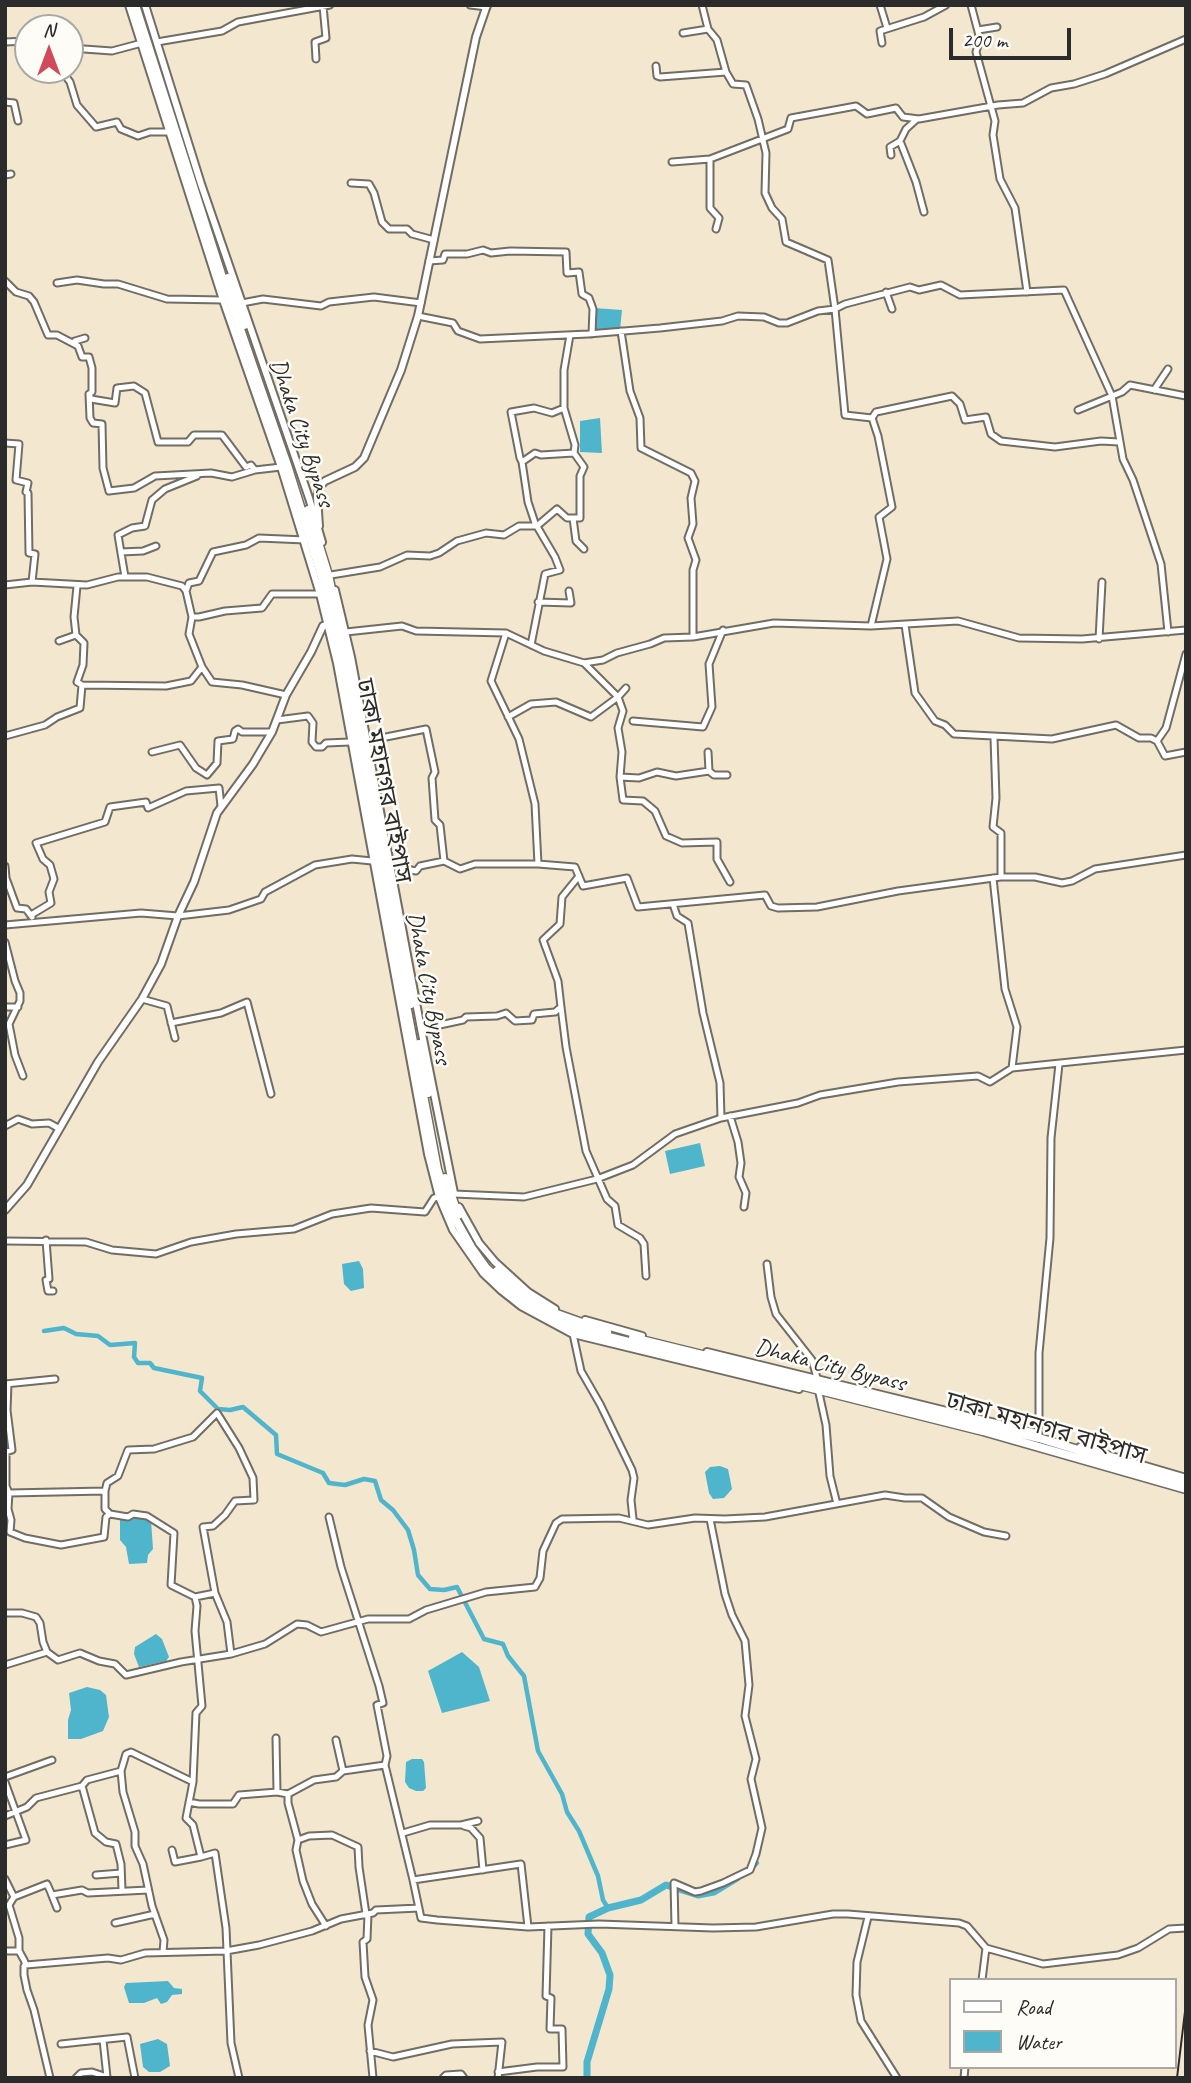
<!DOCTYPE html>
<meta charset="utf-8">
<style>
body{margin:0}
#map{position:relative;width:1191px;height:2083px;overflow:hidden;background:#f3e7cf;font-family:Caveat,sans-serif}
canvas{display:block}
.frame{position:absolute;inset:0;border:7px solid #2b2b2b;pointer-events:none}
.legend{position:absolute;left:949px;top:1978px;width:228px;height:91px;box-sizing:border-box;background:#fdfcf7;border:2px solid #a9a8a5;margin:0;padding:9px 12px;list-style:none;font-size:21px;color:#2b2b2b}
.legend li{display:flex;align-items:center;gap:14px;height:35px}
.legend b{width:35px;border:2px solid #a9a8a5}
.north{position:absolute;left:14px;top:14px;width:70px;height:70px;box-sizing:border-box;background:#fdfcf7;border:2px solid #a9a8a5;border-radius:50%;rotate:0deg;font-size:19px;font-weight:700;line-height:28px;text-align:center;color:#2b2b2b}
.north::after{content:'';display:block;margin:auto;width:24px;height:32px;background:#d1495b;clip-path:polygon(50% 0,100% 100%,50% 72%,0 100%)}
.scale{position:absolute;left:949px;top:28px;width:122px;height:32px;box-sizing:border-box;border:4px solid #2b2b2b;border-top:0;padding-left:9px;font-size:21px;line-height:24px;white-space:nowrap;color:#2b2b2b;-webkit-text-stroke:5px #fdfcf7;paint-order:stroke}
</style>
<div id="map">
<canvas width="1191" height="2083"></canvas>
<div class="frame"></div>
<ul class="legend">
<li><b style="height:9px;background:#fff"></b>Road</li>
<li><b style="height:19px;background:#4eb5cc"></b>Water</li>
</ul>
<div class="north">N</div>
<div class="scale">200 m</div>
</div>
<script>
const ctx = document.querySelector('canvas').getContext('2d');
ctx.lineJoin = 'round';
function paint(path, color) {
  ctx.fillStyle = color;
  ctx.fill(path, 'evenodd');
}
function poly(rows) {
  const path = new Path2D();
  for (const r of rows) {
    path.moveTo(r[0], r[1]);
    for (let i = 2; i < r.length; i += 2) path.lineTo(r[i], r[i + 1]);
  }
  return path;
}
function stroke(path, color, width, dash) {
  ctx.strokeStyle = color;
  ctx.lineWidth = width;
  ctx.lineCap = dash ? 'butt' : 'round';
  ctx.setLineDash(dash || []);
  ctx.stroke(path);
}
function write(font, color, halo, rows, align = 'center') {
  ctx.font = font + ' Caveat,"Noto Sans Bengali",sans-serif';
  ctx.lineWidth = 5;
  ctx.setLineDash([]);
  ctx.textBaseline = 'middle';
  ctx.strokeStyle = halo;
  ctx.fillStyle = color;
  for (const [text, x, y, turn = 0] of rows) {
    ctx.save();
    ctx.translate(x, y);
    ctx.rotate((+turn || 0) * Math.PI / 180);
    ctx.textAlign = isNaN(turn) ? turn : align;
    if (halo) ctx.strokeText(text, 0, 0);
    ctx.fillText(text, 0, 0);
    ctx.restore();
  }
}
const water = poly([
 [594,308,622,310,620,330,594,332],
 [600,418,602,453,580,452,580,421],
 [700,1143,705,1166,670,1174,665,1151],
 [359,1261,363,1269,364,1288,351,1291,344,1284,342,1264],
 [720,1466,728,1469,732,1489,724,1498,713,1499,709,1493,705,1472,710,1467],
 [134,1516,151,1520,153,1549,148,1555,147,1563,129,1564,126,1547,120,1540,120,1519],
 [156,1634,162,1639,169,1657,166,1661,139,1667,134,1654,135,1647],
 [462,1652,479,1667,490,1701,442,1713,428,1671],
 [87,1687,100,1690,106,1695,109,1717,103,1731,81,1739,68,1739,68,1720,71,1710,69,1693],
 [412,1759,422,1759,424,1762,426,1788,423,1791,416,1791,409,1788,405,1782,406,1762],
 [168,1981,174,1988,182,1989,182,1994,172,1995,167,2002,161,2004,157,1998,144,2003,129,2003,124,1987,126,1983],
 [158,2039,167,2044,170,2066,160,2072,149,2072,143,2067,140,2044]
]);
const canal = poly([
 [44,1331,64,1328,76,1334,98,1336,110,1345,135,1343,134,1357,138,1363,150,1363,154,1368,202,1378,200,1391,218,1409,230,1410,243,1407,276,1435,277,1454,323,1473,329,1483,345,1485,364,1479,375,1481,381,1500,393,1510,408,1530,414,1550,418,1575,430,1589,444,1590,457,1587,484,1639,503,1644,508,1656,524,1676,538,1751,562,1794,567,1812,579,1831,598,1876,603,1900,608,1908],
 [750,1870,757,1863],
 [589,1917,608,1908,641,1900,666,1885,698,1895,714,1892,734,1880]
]);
const river = poly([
 [587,2078,587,2062,609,1989,610,1975,602,1953,588,1934,589,1917,608,1908,641,1900,666,1885,698,1895,714,1892,737,1878]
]);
const minor = poly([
 [470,5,487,7],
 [702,5,708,29,717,40,726,72,733,84,746,85,758,119,766,153,765,193,772,208,782,219,786,242,828,260,835,309,845,415,872,418],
 [880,5,887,28],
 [971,5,980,39,976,52,995,121,993,135,1000,179,1015,208,1027,292],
 [978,30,997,27],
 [683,33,708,29],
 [5,42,28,41],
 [157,42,222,31,238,22,330,5],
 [882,43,880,31,924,17,946,5],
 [70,48,112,51,142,43],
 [316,59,315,42,326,38,323,6],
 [656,66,657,76,660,77,726,72],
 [61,70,70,82,77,105,96,127,117,122,121,129,138,136,150,132,169,132],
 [5,102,14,103,18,121],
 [900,141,916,182,924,212],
 [891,155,890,147,900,141,906,129,917,119],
 [710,159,710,208,719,218,716,229],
 [672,162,710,159,788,129,791,118,856,106,867,114,896,108,903,117,919,119,998,105,1023,103,1051,88,1074,84,1105,74,1186,39],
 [5,175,11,174],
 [351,183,369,184,374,193,382,222,389,229,407,229,412,234,434,240],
 [429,261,443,260,445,254,467,254,483,250,491,253,510,251,566,252,567,273,579,272,582,294,589,298,593,309,592,334],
 [5,281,16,292,29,296,34,302,48,335,57,335,78,346,82,357,89,357,92,368,92,392,89,394,90,418,93,423,102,424,103,468,109,491,134,488,155,476,211,473,232,477,255,470,281,467],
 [57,283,77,280,104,284,118,284,167,299,223,300],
 [886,292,892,309],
 [242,303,263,299,321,306,329,302,374,297,421,303],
 [418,316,453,323,458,331,480,339,588,334,660,328,722,321,738,316,764,317,779,323,787,323,818,311,835,309,845,304,910,287,919,290,941,285,960,295,1064,290,1112,396,1123,459,1133,480,1161,564,1168,632],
 [621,331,630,391,640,418,641,448,691,473,695,481,691,498,693,524,688,538,696,560,693,570,693,637],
 [76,345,75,341,85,338],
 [1154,390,1168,369],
 [89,394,91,399,115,403,117,388,134,386,145,393,158,442,188,442,194,435,222,435,246,467,251,465,255,470],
 [564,408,552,413,534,408,511,412,520,458,522,462,535,453,541,455,574,453],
 [1078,410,1122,392,1130,385,1186,396],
 [5,443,19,444,16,480,28,483,26,492,28,493,29,553,35,554,32,582],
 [522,462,528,502,535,523,555,557,560,570,545,574,531,645],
 [573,518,576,541,584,549],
 [121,552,143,551,156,546],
 [331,575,380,567,407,555,430,556,439,553,457,541,486,533,504,535,519,526,537,526,557,509,567,518,580,518,580,476,584,467,574,453,575,445,564,408,564,370,570,335],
 [125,577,118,535,132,528,145,526,152,500,165,489,197,476],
 [5,585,32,582,87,585,118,577,147,577,182,586,186,591,192,617,199,617,225,611,262,608,272,594,320,594],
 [186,591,189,583,199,581,213,552,246,545,259,538,305,540],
 [538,602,571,603,569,591],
 [192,617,189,634,202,667],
 [905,625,915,693,935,721,945,725,954,734,1052,739,1116,725,1139,738,1151,738,1157,741,1165,756,1186,752],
 [871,626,887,559,879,517,892,507,878,436,872,418,876,412,952,396,960,404,965,420,986,417,991,434,1001,441,1055,447,1101,441,1119,442],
 [346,632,402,626,416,631,506,633,544,651,584,663,603,660,617,653,650,644,664,638,693,637,774,623,871,626,958,621,1019,638,1082,639,1186,630],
 [506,633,491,681,519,739,535,804,538,864],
 [76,635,74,617,77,586],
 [1099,639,1102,582],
 [59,641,76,635,84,643,83,665,77,682,82,685],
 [584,663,618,697,623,711,618,728,622,752,620,777,639,778,657,772,676,776,709,771,714,775,727,775],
 [508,717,531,704,556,702,591,717,618,697,626,688],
 [277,720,308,716,313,723,312,742,316,747,322,747,326,743,350,742],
 [633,721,703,727,712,707,709,664,723,630],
 [5,736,45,725,57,717,80,708,82,685,166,686,191,681,202,667,212,682,242,685,286,695],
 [994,738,996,798,993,827,1001,833,1001,877],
 [366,741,426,729,435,772,432,778,435,820,440,825,444,861],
 [1157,741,1166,728,1186,654],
 [152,752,180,745,196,768,207,775,217,763,218,741,233,739,235,731,238,729,242,732,272,732],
 [708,752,709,771],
 [620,777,623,800,643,801,655,811,666,836,682,843,717,842,717,859,730,882],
 [5,866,6,878,17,908,26,909,32,917],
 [391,866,416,871,420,866,444,861,460,869,475,864,538,864,575,867,583,886,627,878,638,907,765,895,771,906,778,908,817,907,898,891,1001,877,1035,877,1062,883,1072,881,1095,869,1186,855],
 [993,878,1005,989,1017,1027,1012,1068],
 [673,904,677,916,688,923,703,1013,720,1083,721,1118],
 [31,915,51,903,49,892,54,879,50,865,43,859,36,843,105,822,110,807,146,802,148,808,186,791,219,788,221,806],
 [5,925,141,913,178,916,229,910,261,899,265,892,315,865,352,859,372,861],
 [5,942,15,981,20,993,20,1001,9,1024,15,1055,23,1076],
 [142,999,167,1006,175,1038],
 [5,1007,18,1007],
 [561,1007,566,1047,586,1151,607,1199,615,1206,618,1225,640,1238,644,1244,646,1276],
 [171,1023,221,1013,247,1002,271,1094],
 [421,1029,463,1020,466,1017,497,1016,506,1013,515,1021,532,1020,534,1014,555,1012,561,1007,558,981,543,940,560,924,562,897,579,876],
 [730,1116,738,1142,741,1163,739,1177,746,1193,744,1207],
 [5,1126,18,1119,32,1124,49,1123,58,1128],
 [454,1194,524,1197,597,1179,633,1165,675,1134,721,1118,798,1103,820,1095,898,1082,978,1076,990,1082,1012,1068,1186,1050],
 [46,1240,49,1279,46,1280,48,1291,53,1291],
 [5,1241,86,1242,112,1250,156,1254,191,1242,236,1234,294,1229,332,1214,371,1208,425,1212,434,1198,439,1197],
 [767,1264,771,1297,776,1314,812,1360,817,1378],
 [573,1334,581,1371,600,1404,632,1470,634,1478,631,1500,633,1519],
 [5,1384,55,1379],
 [8,1384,7,1410,12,1450,6,1452,6,1486,9,1493,8,1509,11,1520,10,1532,25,1538,61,1545,104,1537,106,1517,110,1514],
 [819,1393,826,1425,830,1476,837,1504],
 [1039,1434,1039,1353,1050,1238,1051,1138,1059,1064],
 [105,1491,105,1509,110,1514,128,1517,133,1514,147,1516,174,1533,171,1585,195,1597],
 [9,1493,105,1491,107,1483,118,1476,128,1450,154,1449,193,1437,217,1413,239,1448,253,1478,254,1500,235,1501,225,1515,213,1526,203,1527,215,1593,227,1622,231,1654],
 [329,1517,341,1567,379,1686,383,1703,377,1705,387,1756,385,1765,413,1880,521,1864,528,1927],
 [5,1613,22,1613,36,1617,40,1623,43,1642,47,1652],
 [5,1665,47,1652,58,1660,80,1653,99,1661,115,1664,126,1675,181,1662,231,1654,265,1644,297,1624,307,1625,321,1632,368,1619,409,1619,426,1610,486,1592,535,1587,540,1578,543,1551,556,1523,562,1519,619,1518,648,1525,695,1518,725,1519,765,1517,885,1495,905,1498,922,1498,949,1517,984,1532,1006,1536],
 [276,1738,277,1792],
 [336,1740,343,1771],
 [121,1771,126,1754,131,1752,193,1782],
 [5,1777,52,1760],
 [5,1782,26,1840,5,1845],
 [82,1786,95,1833,106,1842,116,1844,121,1864,122,1890],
 [288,1794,288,1803,298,1840,296,1850,303,1881,312,1904,326,1926],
 [189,1802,199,1804,233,1804,239,1795,277,1792,288,1794,314,1780,336,1777,343,1771,385,1765],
 [5,1816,27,1807,36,1798,82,1786,87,1780,121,1771,123,1792,135,1832,135,1846,143,1864,152,1906,164,1940,163,1952],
 [464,1826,471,1828,480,1838,483,1870],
 [403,1833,430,1825,461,1825,478,1821],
 [298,1840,309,1836,332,1835,358,1847,359,1867,366,1914],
 [172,1850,175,1862,201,1857,193,1825,186,1818,193,1782,196,1713,202,1706,195,1631,197,1606,195,1597,215,1593],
 [201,1857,215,1853,226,1928,231,2043,239,2078],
 [96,1875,121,1873],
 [5,1879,14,1897,9,1905,19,1938,19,1951],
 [413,1880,421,1918,437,1920,528,1927,599,1924,713,1928,756,1927,833,1914,848,1914,959,1923,967,1926,986,1948,1043,1964,1118,1955,1138,1948,1169,1929,1186,1928],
 [51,1893,57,1908],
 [14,1897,47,1884,52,1895,82,1890,88,1893,148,1890],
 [368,1914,367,1939,363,1942,365,1977,373,2000,368,2025,373,2078],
 [868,1917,857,1962,856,1995,861,2021,897,2078],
 [115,1923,155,1914],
 [675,1926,674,1883,695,1892,701,1891,723,1883,750,1870,756,1854,762,1828,751,1779,756,1759,745,1716,749,1685,745,1641,732,1615,725,1594,710,1519],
 [5,1951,19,1951,24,1960,26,1965,24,1966,24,1975,27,1990,34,2010,50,2078],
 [26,1965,108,1958,121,1960,145,1953,226,1951,259,1945,312,1931,341,1919,373,1913,376,1910,419,1908],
 [982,1980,986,1948],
 [61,2044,127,2037,135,2078],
 [370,2051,393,2057,452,2044,502,2042,498,2078],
 [498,2072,537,2067,563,2067,562,2029,550,2029,551,1998,546,1996,548,1926],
 [76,2078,81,2073,92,2072,107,2077,103,2040],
 [443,2078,446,2075,461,2074,464,2078],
 [964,2078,965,2067]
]);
const major = poly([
 [129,5,223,300,281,467,320,594,337,663,428,1154,439,1197,453,1230,483,1273,502,1291,521,1306,573,1334,799,1389],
 [145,5,201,184,309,498,322,542],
 [319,526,317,497,320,486,325,481,355,467,364,458,401,370,418,316,476,37,487,5],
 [335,590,351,657,421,1029,454,1193],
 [459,1207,479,1243,495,1262,528,1292,555,1309],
 [5,1210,27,1185,98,1062,142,999,161,964,178,916,194,882,217,813,253,764,272,732,286,695,311,652,323,626,328,624],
 [585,1320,642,1336],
 [707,1352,1036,1433],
 [1080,1447,1186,1478]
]);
const highway = poly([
 [135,5,221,274,287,465,322,577,341,661,437,1169,449,1208,471,1247,486,1268,523,1302,573,1328,983,1431,1186,1489],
 [228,278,244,325],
 [308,510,328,575,346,657,411,1004],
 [419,1044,428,1093],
 [445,1178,458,1215],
 [497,1271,525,1296,554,1313,607,1332],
 [633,1338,1039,1438,1186,1483]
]);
const rail = poly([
 [1177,2078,1186,2003]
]);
const streetNames = [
 ["Dhaka City Bypass",301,433,71],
 ["ঢাকা মহানগর বাইপাস",383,781,79],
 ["Dhaka City Bypass",428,988,79],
 ["Dhaka City Bypass",830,1366,14],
 ["ঢাকা মহানগর বাইপাস",1046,1429,16]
];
paint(water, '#4eb5cc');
stroke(canal, '#4eb5cc', 4.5);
stroke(river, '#4eb5cc', 7);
stroke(minor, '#716d64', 9);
stroke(major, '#716d64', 10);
stroke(highway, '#716d64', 11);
stroke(minor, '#fff', 5);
stroke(major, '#fff', 6);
stroke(highway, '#fff', 8);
stroke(rail, '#2b2b2b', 2);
write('24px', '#2b2b2b', '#fdfcf7', streetNames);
</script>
